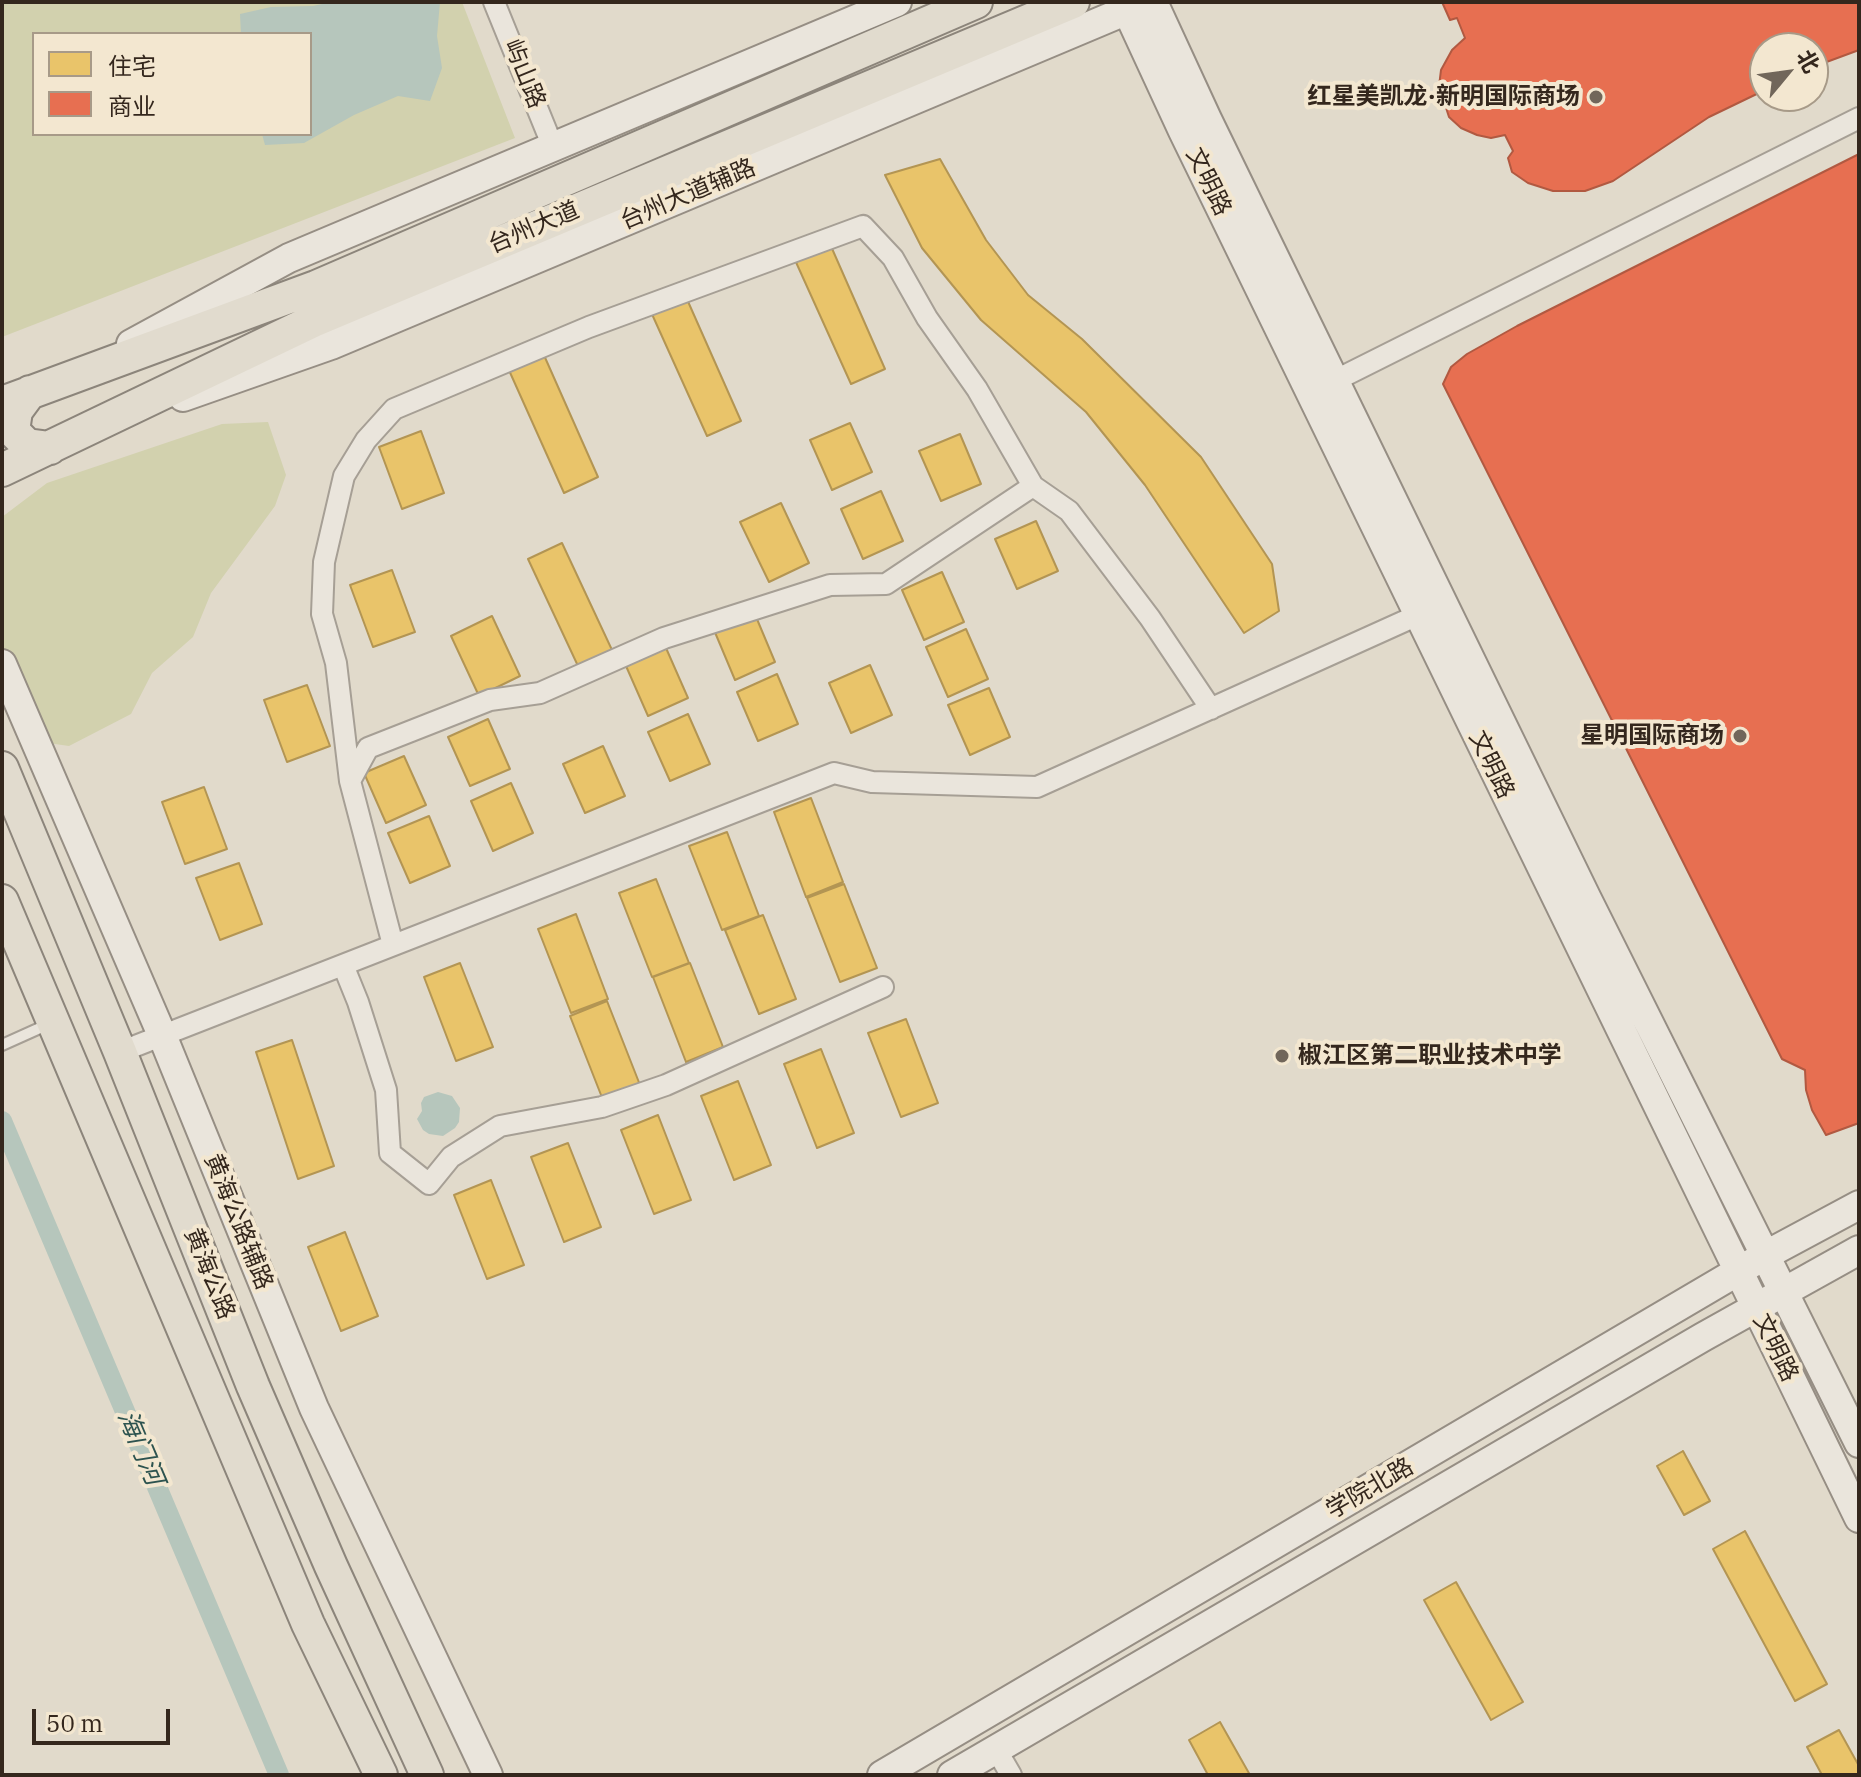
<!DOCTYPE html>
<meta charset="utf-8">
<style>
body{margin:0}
#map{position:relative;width:1861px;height:1777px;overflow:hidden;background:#e1dacb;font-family:"IBM Plex Serif","Noto Sans SC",serif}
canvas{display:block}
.frame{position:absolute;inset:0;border:4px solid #34271d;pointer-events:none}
.legend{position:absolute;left:32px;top:32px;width:280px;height:104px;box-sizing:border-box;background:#f3e7d0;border:2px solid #a79a88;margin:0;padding:10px 14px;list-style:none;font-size:24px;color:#34271d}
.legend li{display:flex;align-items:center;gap:16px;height:40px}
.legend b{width:40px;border:2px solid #a79a88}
.north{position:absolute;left:1749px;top:32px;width:80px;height:80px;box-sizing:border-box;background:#f3e7d0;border:2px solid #a79a88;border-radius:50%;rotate:61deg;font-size:22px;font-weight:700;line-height:32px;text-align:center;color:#34271d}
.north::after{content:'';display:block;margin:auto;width:28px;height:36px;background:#71665a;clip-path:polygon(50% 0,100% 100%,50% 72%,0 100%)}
.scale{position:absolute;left:32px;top:1709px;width:138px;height:36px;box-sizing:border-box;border:4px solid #34271d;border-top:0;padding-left:10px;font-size:24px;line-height:28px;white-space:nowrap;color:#34271d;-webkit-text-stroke:6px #f3e7d0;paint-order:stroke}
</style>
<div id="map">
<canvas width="1861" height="1777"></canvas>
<div class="frame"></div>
<ul class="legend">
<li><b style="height:22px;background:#e9c46a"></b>住宅</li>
<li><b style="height:22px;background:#e76f51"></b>商业</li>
</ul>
<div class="north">北</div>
<div class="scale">50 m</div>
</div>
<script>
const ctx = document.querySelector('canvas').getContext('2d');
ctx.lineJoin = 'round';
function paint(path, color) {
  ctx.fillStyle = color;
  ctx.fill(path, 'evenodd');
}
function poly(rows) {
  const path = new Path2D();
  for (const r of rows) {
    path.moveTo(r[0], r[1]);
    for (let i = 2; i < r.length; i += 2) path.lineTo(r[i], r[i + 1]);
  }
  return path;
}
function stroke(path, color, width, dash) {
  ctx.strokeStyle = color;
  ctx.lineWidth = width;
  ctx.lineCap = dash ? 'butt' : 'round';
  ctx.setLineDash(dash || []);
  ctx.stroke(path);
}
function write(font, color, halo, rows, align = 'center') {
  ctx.font = font + ' "IBM Plex Serif","Noto Sans SC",serif';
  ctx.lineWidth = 8;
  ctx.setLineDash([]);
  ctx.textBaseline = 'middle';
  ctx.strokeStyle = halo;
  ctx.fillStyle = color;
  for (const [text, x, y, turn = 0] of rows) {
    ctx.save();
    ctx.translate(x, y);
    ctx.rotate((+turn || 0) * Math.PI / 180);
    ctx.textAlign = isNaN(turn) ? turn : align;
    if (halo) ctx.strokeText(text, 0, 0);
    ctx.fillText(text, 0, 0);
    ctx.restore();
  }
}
const green = poly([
 [2,2,462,2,515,138,2,337],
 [34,34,310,34,310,134,34,134],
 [268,422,286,475,275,506,211,593,193,637,152,673,131,714,69,746,41,742,2,653,2,517,47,483,222,424]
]);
const water = poly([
 [331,2,440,2,437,36,442,68,430,101,398,96,354,115,304,143,265,145,262,134,310,134,310,34,241,34,240,14,271,7,313,6],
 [438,1092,452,1096,460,1108,459,1122,455,1128,443,1136,429,1134,423,1130,417,1119,422,1111,421,1103,424,1097]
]);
const homes = poly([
 [940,159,986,240,1028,295,1082,339,1201,457,1272,564,1279,611,1244,633,1145,485,1086,412,981,320,922,248,885,175,940,159],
 [830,244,885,369,851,384,795,260,830,244],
 [686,297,741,421,707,436,651,312,686,297],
 [543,353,598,477,564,493,508,368,543,353],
 [850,423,872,472,832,490,810,440,850,423],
 [421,431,444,493,402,509,379,447,421,431],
 [960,434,981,484,941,501,919,451,960,434],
 [881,491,903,541,863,559,841,509,881,491],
 [781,503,809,563,769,582,740,522,781,503],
 [1036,521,1058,571,1017,589,995,539,1036,521],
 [562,543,612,650,578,666,528,559,562,543],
 [392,570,415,632,373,647,350,585,392,570],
 [942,572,964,622,924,640,902,590,942,572],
 [754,612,775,662,735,680,714,630,754,612],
 [492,616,520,676,479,696,451,636,492,616],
 [966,629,988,679,948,697,926,647,966,629],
 [666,648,688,698,648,716,626,666,666,648],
 [870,665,892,715,851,733,829,683,870,665],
 [777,674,798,724,758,741,737,692,777,674],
 [307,685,330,746,287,762,264,700,307,685],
 [989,688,1010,737,970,755,948,705,989,688],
 [688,714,710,764,670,781,648,732,688,714],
 [488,719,510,769,470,786,448,737,488,719],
 [603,746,625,796,585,813,563,764,603,746],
 [404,756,426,805,386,823,364,773,404,756],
 [511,783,533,833,493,851,471,801,511,783],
 [204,787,227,849,185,864,162,802,204,787],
 [811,798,843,882,806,897,774,812,811,798],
 [429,816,450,866,410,883,388,833,429,816],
 [727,832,759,916,722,930,689,846,727,832],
 [239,863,262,924,220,940,196,878,239,863],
 [656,879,689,963,652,977,619,893,656,879],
 [844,884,877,968,840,982,807,898,844,884],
 [576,914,608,999,571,1013,538,929,576,914],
 [763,915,796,999,759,1014,725,930,763,915],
 [460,963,493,1047,456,1061,424,977,460,963],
 [690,963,723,1047,686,1062,653,977,690,963],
 [607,1001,640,1085,603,1100,570,1016,607,1001],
 [906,1019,938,1103,901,1117,868,1033,906,1019],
 [292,1040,334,1166,298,1179,256,1052,292,1040],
 [821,1049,854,1133,817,1148,784,1064,821,1049],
 [738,1081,771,1165,734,1180,701,1096,738,1081],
 [658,1115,691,1200,654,1214,621,1130,658,1115],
 [568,1143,601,1227,564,1242,531,1157,568,1143],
 [491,1180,524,1265,487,1279,454,1195,491,1180],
 [345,1232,378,1316,341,1331,308,1247,345,1232],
 [1683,1451,1710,1501,1684,1515,1657,1466,1683,1451],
 [1745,1531,1827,1684,1795,1701,1713,1549,1745,1531],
 [1456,1582,1523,1702,1491,1720,1424,1600,1456,1582],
 [1220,1722,1250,1775,1208,1775,1189,1740,1220,1722],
 [1839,1730,1859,1766,1859,1775,1822,1775,1807,1747,1839,1730]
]);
const shops = poly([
 [1442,2,1859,2,1859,50,1813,67,1813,48,1765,48,1765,90,1709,117,1613,181,1585,191,1553,191,1528,183,1512,172,1508,158,1513,151,1505,135,1491,138,1477,135,1461,128,1449,117,1439,86,1441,70,1452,50,1465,38,1457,18,1450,20,1442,2],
 [1859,154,1859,1123,1826,1135,1812,1110,1806,1090,1805,1070,1782,1059,1443,384,1451,367,1467,354,1517,326,1859,154]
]);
const canal = poly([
 [2,1121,279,1775]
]);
const lane = poly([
 [2,1045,51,1023]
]);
const street = poly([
 [494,2,553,147],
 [1322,387,1859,118],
 [350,781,336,663,322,614,324,562,344,476,366,440,394,409,589,327,863,226,893,258,927,318,977,389,1033,486,1069,511,1150,618,1211,709],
 [393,945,350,781,368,748,490,700,540,693,664,638,830,585,886,584,1033,486],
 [343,965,358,1002,386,1090,390,1153,429,1184,451,1157,500,1126,602,1107,666,1085,883,987],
 [120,1052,834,773,872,782,1037,787,1418,615],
 [996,1749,1011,1775]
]);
const secondary = poly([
 [1153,2,1207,119,1587,899,1859,1443],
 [1127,10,1183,131,1859,1518],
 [131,344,289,258,897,2],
 [183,397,331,345,1144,3],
 [2,664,162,1035,314,1408,488,1775],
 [882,1775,1764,1256,1859,1205],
 [952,1775,1703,1337,1859,1250]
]);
const primary = poly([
 [30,392,16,411,13,431,27,445,50,448],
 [2,403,316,287,976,2],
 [2,470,313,321,1073,2],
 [2,768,120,1052,253,1386,331,1566,427,1775],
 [2,901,308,1624,381,1775]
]);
const markers = [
 [1596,97,8,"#71665a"],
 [1740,736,8,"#71665a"],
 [1282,1056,8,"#71665a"]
];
const streetNames = [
 ["屿山路",524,74,68],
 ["文明路",1208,182,64],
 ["台州大道辅路",688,195,-23],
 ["台州大道",534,228,-23],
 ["文明路",1491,765,64],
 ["黄海公路辅路",238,1222,68],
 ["黄海公路",209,1274,68],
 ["文明路",1775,1348,64],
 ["学院北路",1370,1489,-30]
];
const poiNames = [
 ["红星美凯龙·新明国际商场",1580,97],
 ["星明国际商场",1724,736],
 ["椒江区第二职业技术中学",1298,1056,"left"]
];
const waterNames = [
 ["海门河",140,1448,67]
];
paint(green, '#d2d1ae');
paint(water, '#b6c6bc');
paint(homes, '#e9c46a');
stroke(homes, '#b39553', 2);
paint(shops, '#e76f51');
stroke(shops, '#b15941', 2);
stroke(canal, '#b6c6bc', 20);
stroke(lane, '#a69f95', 14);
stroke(street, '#a69f95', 24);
stroke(secondary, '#968e84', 32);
stroke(primary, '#8c857b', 36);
stroke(lane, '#eae5dc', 10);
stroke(street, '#eae5dc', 20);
stroke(secondary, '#eae5dc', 28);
stroke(primary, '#e1dbce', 32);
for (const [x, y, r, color] of markers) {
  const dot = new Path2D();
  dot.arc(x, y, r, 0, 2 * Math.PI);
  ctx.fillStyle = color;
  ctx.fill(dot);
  stroke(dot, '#f3e7d0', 3);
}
write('24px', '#34271d', '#f3e7d0', streetNames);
write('bold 24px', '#34271d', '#f3e7d0', poiNames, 'right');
write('italic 26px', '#2d534f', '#f3e7d0', waterNames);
</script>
